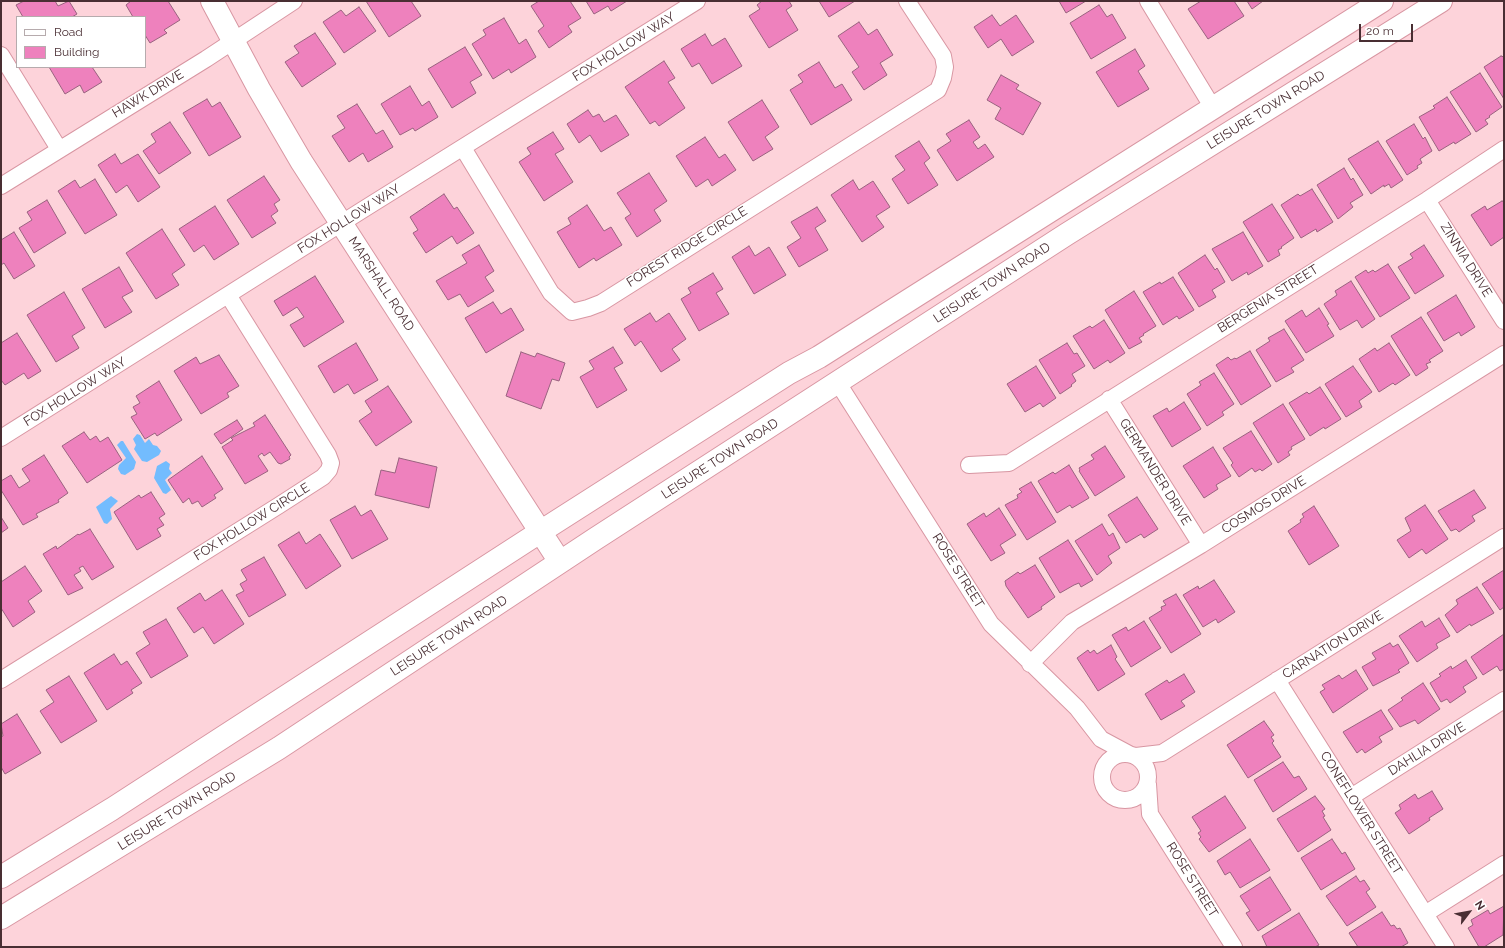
<!DOCTYPE html>
<style>
body{margin:0}
#map{position:relative;width:1505px;height:948px;overflow:hidden;background:#fdd3da;font-family:Raleway,sans-serif}
canvas{display:block}
.frame{position:absolute;inset:0;border:2px solid #492e33;pointer-events:none}
.legend{position:absolute;left:16px;top:16px;width:130px;height:52px;box-sizing:border-box;background:#fff;border:1px solid #b6abad;margin:0;padding:5px 7px;list-style:none;font-size:12px;color:#492e33}
.legend li{display:flex;align-items:center;gap:8px;height:20px}
.legend b{width:20px;border:1px solid #b6abad}
.north{position:absolute;left:1449px;top:892px;width:40px;height:40px;-webkit-text-stroke:3px #fff;paint-order:stroke;rotate:58deg;font-size:11px;font-weight:700;line-height:16px;text-align:center;color:#492e33}
.north::after{content:'';display:block;margin:auto;width:14px;height:18px;background:#492e33;clip-path:polygon(50% 0,100% 100%,50% 72%,0 100%)}
.scale{position:absolute;left:1359px;top:24px;width:54px;height:18px;box-sizing:border-box;border:2px solid #492e33;border-top:0;padding-left:5px;font-size:12px;line-height:14px;white-space:nowrap;color:#492e33;-webkit-text-stroke:3px #fff;paint-order:stroke}
</style>
<div id="map">
<canvas width="1505" height="948"></canvas>
<div class="frame"></div>
<ul class="legend">
<li><b style="height:5px;background:#fff"></b>Road</li>
<li><b style="height:11px;background:#ee81bd"></b>Building</li>
</ul>
<div class="north">N</div>
<div class="scale">20 m</div>
</div>
<script>
const ctx = document.querySelector('canvas').getContext('2d');
ctx.lineJoin = 'round';
function paint(path, color) {
  ctx.fillStyle = color;
  ctx.fill(path, 'evenodd');
}
function poly(rows) {
  const path = new Path2D();
  for (const r of rows) {
    if (r.length === 3) {
      path.moveTo(r[0] + r[2], r[1]);
      path.arc(r[0], r[1], r[2], 0, 2 * Math.PI);
      continue;
    }
    path.moveTo(r[0], r[1]);
    for (let i = 2; i < r.length; i += 2) path.lineTo(r[i], r[i + 1]);
  }
  return path;
}
function stroke(path, color, width, dash) {
  ctx.strokeStyle = color;
  ctx.lineWidth = width;
  ctx.lineCap = dash ? 'butt' : 'round';
  ctx.setLineDash(dash || []);
  ctx.stroke(path);
}
function write(font, color, halo, rows, align = 'center') {
  ctx.font = font + ' Raleway,sans-serif';
  ctx.lineWidth = 3;
  ctx.setLineDash([]);
  ctx.textBaseline = 'middle';
  ctx.strokeStyle = halo;
  ctx.fillStyle = color;
  for (const [text, x, y, turn = 0] of rows) {
    ctx.save();
    ctx.translate(x, y);
    ctx.rotate((+turn || 0) * Math.PI / 180);
    ctx.textAlign = isNaN(turn) ? turn : align;
    if (halo) ctx.strokeText(text, 0, 0);
    ctx.fillText(text, 0, 0);
    ctx.restore();
  }
}
const water = poly([
 [137,434,140,435,145,443,149,439,153,445,157,446,161,451,159,455,147,462,142,461,134,449,136,445,133,439],
 [121,441,123,441,136,462,134,469,125,475,121,474,118,469,119,465,126,458,117,445],
 [166,461,170,464,169,469,172,473,165,480,171,490,166,494,163,493,154,478,157,466],
 [111,496,118,501,110,509,112,519,107,524,104,523,96,507]
]);
const building = poly([
 [24,1,55,1,58,6,69,1,77,14,72,17,23,17,16,5,24,1],
 [131,1,168,1,180,20,164,30,167,33,150,43,145,35,145,17,133,17,126,5,131,1],
 [366,1,411,1,421,16,389,37,366,1],
 [539,1,570,1,581,18,568,26,572,32,549,48,538,31,544,26,531,6,539,1],
 [586,1,627,1,611,11,608,6,594,14,586,1],
 [762,1,789,1,792,6,786,10,798,30,769,48,749,16,760,9,757,5,762,1],
 [819,1,855,1,829,17,819,1],
 [1059,1,1086,1,1066,13,1059,1],
 [1201,1,1234,1,1244,16,1208,39,1188,9,1201,1],
 [1247,1,1263,1,1252,9,1247,1],
 [1099,5,1107,17,1112,14,1126,38,1091,59,1070,23,1099,5],
 [359,7,376,31,344,53,323,22,341,10,346,16,359,7],
 [992,15,1000,26,1016,15,1034,42,1012,56,1001,39,988,48,974,27,992,15],
 [504,18,519,44,526,39,536,57,511,73,509,69,493,79,472,44,486,35,483,30,504,18],
 [859,22,868,35,877,29,893,55,880,63,887,75,864,90,852,72,859,67,838,36,859,22],
 [315,33,336,64,302,87,285,62,299,53,294,46,315,33],
 [705,34,712,46,725,38,742,66,712,84,699,63,692,67,681,49,705,34],
 [465,47,482,75,470,82,476,93,452,108,428,69,465,47],
 [1135,49,1145,66,1138,71,1149,89,1118,107,1096,72,1135,49],
 [1501,56,1504,57,1504,99,1484,67,1501,56],
 [664,61,675,78,668,82,685,108,659,126,655,121,650,124,625,87,664,61],
 [819,62,835,88,842,84,852,100,811,125,790,90,803,82,798,75,819,62],
 [49,67,92,67,102,82,84,93,80,85,65,94,49,67],
 [1480,73,1502,107,1489,116,1490,117,1485,120,1488,124,1476,132,1450,92,1480,73],
 [1001,75,1019,85,1016,89,1041,103,1023,135,995,119,1001,108,987,100,1001,75],
 [410,86,422,106,429,101,438,117,415,131,413,128,400,135,381,104,410,86],
 [1447,97,1471,134,1455,144,1454,142,1439,151,1419,117,1435,108,1433,106,1447,97],
 [207,99,212,107,220,102,241,137,209,156,183,113,207,99],
 [762,100,779,127,765,137,773,149,753,161,728,122,762,100],
 [357,104,376,134,383,130,393,147,368,162,363,153,349,162,332,136,345,128,337,116,357,104],
 [588,110,593,117,599,114,604,122,616,115,629,135,601,152,590,135,579,143,567,124,588,110],
 [969,120,980,137,973,142,978,149,985,144,994,157,957,181,937,150,951,141,946,134,969,120],
 [170,122,191,153,159,174,143,151,156,142,151,134,170,122],
 [1414,124,1423,139,1425,137,1432,151,1420,159,1422,163,1417,166,1418,168,1407,175,1386,141,1414,124],
 [553,132,564,149,555,154,573,182,544,201,519,162,531,154,527,148,553,132],
 [705,137,719,158,725,154,736,170,712,186,708,179,696,187,676,156,705,137],
 [919,141,930,158,924,163,938,185,908,204,892,179,905,170,895,156,919,141],
 [1378,141,1403,180,1391,188,1389,184,1384,187,1384,185,1371,194,1348,159,1378,141],
 [115,154,121,164,138,154,160,187,138,202,127,185,116,193,98,165,115,154],
 [1344,168,1351,180,1353,178,1363,195,1350,203,1353,207,1338,219,1317,185,1344,168],
 [649,173,667,201,654,210,661,221,637,237,625,218,631,214,617,193,649,173],
 [264,176,280,200,274,204,278,211,271,216,276,223,252,238,227,200,264,176],
 [95,179,117,215,85,234,58,191,75,180,80,188,95,179],
 [853,180,859,190,873,181,890,207,876,216,884,227,862,242,831,195,853,180],
 [1312,189,1333,222,1317,232,1316,229,1301,238,1281,205,1298,194,1300,196,1312,189],
 [444,194,454,209,457,207,474,233,457,244,452,236,426,253,413,233,418,230,410,217,444,194],
 [47,200,66,233,34,253,19,228,32,220,27,212,47,200],
 [1502,201,1504,202,1504,237,1491,246,1471,215,1485,206,1487,210,1502,201],
 [1272,204,1294,238,1281,247,1282,248,1278,250,1280,255,1268,262,1243,222,1272,204],
 [587,205,604,231,611,227,622,245,596,261,594,258,579,268,557,232,571,224,568,218,587,205],
 [215,206,239,244,214,260,204,245,194,252,179,229,215,206],
 [817,207,826,221,815,228,828,250,799,267,787,247,801,238,791,222,817,207],
 [162,229,185,265,172,274,179,285,156,299,126,253,162,229],
 [14,232,35,266,14,279,4,263,1,265,1,240,14,232],
 [1243,232,1263,266,1248,275,1247,272,1232,281,1212,249,1243,232],
 [479,245,494,271,485,277,494,291,468,307,460,294,448,300,436,281,467,263,462,255,479,245],
 [1424,245,1444,276,1415,294,1398,267,1413,258,1410,254,1424,245],
 [749,246,755,256,769,247,786,275,754,294,732,257,749,246],
 [1205,255,1215,270,1217,268,1225,282,1212,290,1216,297,1199,307,1178,273,1205,255],
 [1388,264,1410,298,1380,317,1355,277,1366,270,1368,273,1373,270,1375,272,1388,264],
 [119,267,133,291,122,297,132,312,105,328,82,289,119,267],
 [713,273,723,289,716,293,729,314,699,331,681,299,691,293,688,288,713,273],
 [315,276,344,322,304,347,290,325,304,317,297,307,283,316,274,301,315,276],
 [1173,277,1194,310,1179,319,1177,316,1163,325,1143,292,1160,282,1161,284,1173,277],
 [1351,281,1375,319,1362,328,1357,320,1340,330,1324,304,1337,295,1335,291,1351,281],
 [1134,291,1156,326,1143,334,1144,335,1139,338,1142,342,1129,349,1105,310,1134,291],
 [64,292,85,328,72,336,79,348,56,362,27,315,64,292],
 [1456,295,1475,327,1461,336,1459,332,1444,341,1427,313,1456,295],
 [493,302,501,314,511,308,524,330,486,353,465,318,493,302],
 [1319,308,1329,324,1327,325,1334,336,1306,353,1285,321,1302,310,1306,317,1319,308],
 [650,313,656,322,669,313,686,339,672,349,680,360,661,372,641,341,635,346,624,329,650,313],
 [1421,317,1443,351,1429,360,1431,362,1426,364,1428,368,1416,376,1391,336,1421,317],
 [1104,320,1125,353,1110,363,1108,360,1094,369,1073,336,1090,326,1092,328,1104,320],
 [1284,329,1304,360,1291,368,1294,372,1276,382,1256,350,1270,341,1268,338,1284,329],
 [17,333,41,371,28,379,24,373,5,385,1,380,1,343,17,333],
 [356,343,378,380,354,394,348,384,334,393,318,366,356,343],
 [1067,343,1074,354,1077,353,1085,366,1072,374,1076,381,1071,385,1072,386,1060,394,1039,360,1067,343],
 [1389,343,1410,375,1395,385,1393,383,1379,392,1359,359,1375,348,1377,351,1389,343],
 [613,347,623,363,614,368,627,390,597,408,580,377,594,369,589,361,613,347],
 [1250,351,1271,386,1241,405,1216,365,1228,357,1231,360,1235,358,1236,359,1250,351],
 [521,352,535,357,537,353,565,363,559,381,552,379,541,409,506,396,521,352],
 [219,355,239,386,227,393,229,397,201,414,174,371,196,357,200,364,219,355],
 [1036,366,1056,398,1043,407,1040,403,1025,412,1007,384,1036,366],
 [1353,366,1372,392,1359,401,1362,407,1346,417,1325,384,1353,366],
 [1214,373,1234,404,1222,412,1224,415,1207,426,1187,394,1201,385,1199,382,1214,373],
 [159,381,182,420,157,436,155,433,145,439,131,417,137,414,133,407,140,403,136,396,159,381],
 [388,386,412,422,376,446,359,421,372,412,365,401,388,386],
 [1320,387,1341,419,1325,429,1324,427,1310,436,1289,403,1307,392,1309,394,1320,387],
 [1184,402,1201,429,1172,447,1153,416,1167,408,1169,412,1184,402],
 [1283,404,1305,439,1291,447,1292,449,1288,452,1290,455,1278,463,1253,423,1283,404],
 [265,415,291,455,289,457,290,459,281,464,278,463,270,452,264,456,262,453,258,456,268,471,245,484,222,447,233,440,231,438,255,426,253,423,265,415],
 [237,420,243,429,221,444,214,434,237,420],
 [1251,431,1272,464,1262,471,1260,469,1255,472,1252,468,1239,477,1231,465,1233,463,1223,448,1251,431],
 [84,432,90,440,96,436,100,442,108,437,122,460,87,483,62,446,84,432],
 [1105,446,1125,477,1095,496,1079,471,1080,470,1079,468,1094,459,1091,455,1105,446],
 [1213,447,1231,476,1216,485,1218,489,1204,498,1183,466,1213,447],
 [44,455,68,493,58,500,59,502,36,514,38,517,23,525,1,490,1,481,11,475,19,488,30,481,22,469,44,455],
 [202,456,223,489,214,495,216,498,202,507,198,501,192,504,189,498,183,503,168,480,202,456],
 [399,458,437,467,429,508,375,495,381,470,395,473,399,458],
 [1069,465,1089,498,1072,508,1070,505,1057,513,1038,481,1053,472,1055,474,1069,465],
 [1031,482,1056,522,1027,540,1005,505,1018,498,1017,495,1022,492,1019,489,1031,482],
 [1474,490,1486,508,1472,516,1475,521,1459,532,1456,529,1451,531,1438,511,1474,490],
 [151,492,165,514,159,518,164,525,157,529,161,536,137,550,114,512,139,495,141,498,151,492],
 [1137,497,1158,529,1144,538,1141,534,1126,543,1108,515,1137,497],
 [1425,505,1448,539,1426,554,1422,549,1409,558,1397,540,1411,531,1405,518,1425,505],
 [355,506,361,516,371,510,388,539,352,559,330,520,355,506],
 [1314,506,1339,546,1309,565,1288,531,1301,522,1300,520,1304,517,1302,514,1314,506],
 [999,508,1016,535,1000,545,1005,553,991,561,967,524,984,513,986,517,999,508],
 [1,517,8,528,1,533,1,517],
 [1102,524,1109,536,1113,533,1120,548,1108,556,1112,563,1097,575,1075,541,1102,524],
 [90,529,114,567,92,580,83,566,79,568,81,571,74,575,83,588,68,595,43,554,56,546,57,549,78,534,79,535,90,529],
 [299,532,306,544,320,534,341,566,306,589,278,545,299,532],
 [1068,540,1093,580,1081,587,1079,583,1074,585,1060,593,1039,558,1068,540],
 [264,557,286,595,249,617,236,595,244,591,240,584,247,580,241,570,264,557],
 [1035,565,1055,597,1041,607,1042,609,1028,618,1006,586,1005,581,1018,572,1020,574,1035,565],
 [25,566,42,591,28,601,35,612,13,627,1,608,1,582,25,566],
 [1504,570,1504,607,1500,610,1482,584,1504,570],
 [1214,580,1235,612,1218,623,1216,619,1203,627,1183,595,1198,586,1199,589,1214,580],
 [1477,587,1494,613,1471,626,1470,624,1457,633,1445,615,1458,604,1456,600,1477,587],
 [222,590,244,624,214,644,203,627,194,633,177,608,200,593,205,601,222,590],
 [1176,594,1201,634,1171,653,1149,618,1162,610,1161,607,1166,605,1163,601,1176,594],
 [1439,618,1450,636,1436,644,1438,648,1417,662,1399,636,1422,621,1425,627,1439,618],
 [166,619,188,656,151,678,136,653,150,644,143,632,166,619],
 [1144,621,1161,648,1131,667,1112,635,1126,627,1128,631,1144,621],
 [1504,634,1504,669,1500,671,1497,666,1483,675,1471,657,1504,634],
 [1390,643,1393,647,1398,644,1409,663,1398,670,1400,672,1373,686,1362,667,1376,659,1372,653,1390,643],
 [1111,645,1117,657,1115,659,1125,674,1098,691,1077,658,1088,650,1090,653,1094,650,1097,654,1111,645],
 [114,654,121,665,127,661,142,683,131,690,133,693,107,710,84,673,114,654],
 [1466,660,1477,678,1463,687,1466,692,1450,703,1447,699,1441,702,1430,683,1441,676,1439,674,1451,666,1452,669,1466,660],
 [1356,670,1368,689,1333,713,1320,692,1325,689,1322,685,1339,675,1342,679,1356,670],
 [1184,674,1195,692,1181,701,1185,706,1161,720,1145,694,1167,680,1169,683,1184,674],
 [69,676,97,721,61,743,40,711,54,702,46,690,69,676],
 [1423,683,1440,709,1418,724,1415,720,1400,727,1388,710,1403,700,1401,698,1423,683],
 [1381,710,1393,729,1379,737,1382,742,1365,753,1362,749,1357,753,1343,732,1381,710],
 [17,714,41,753,5,774,1,767,1,737,3,736,1,724,17,714],
 [1264,721,1274,735,1271,737,1274,741,1272,743,1281,757,1248,778,1227,745,1264,721],
 [1283,762,1294,778,1299,776,1307,789,1273,812,1254,780,1283,762],
 [1432,791,1443,809,1429,818,1430,820,1409,834,1395,813,1401,809,1399,805,1415,794,1418,799,1432,791],
 [1225,796,1246,828,1209,852,1199,839,1201,837,1198,833,1201,831,1192,817,1225,796],
 [1315,796,1325,809,1322,811,1325,816,1323,817,1331,830,1298,852,1277,819,1315,796],
 [1250,839,1270,870,1240,888,1230,872,1225,875,1217,861,1250,839],
 [1332,839,1342,854,1345,852,1355,869,1321,890,1301,858,1332,839],
 [1356,876,1360,882,1364,880,1370,889,1366,892,1376,907,1347,926,1326,896,1356,876],
 [1270,877,1291,910,1258,931,1246,913,1250,911,1240,896,1270,877],
 [1504,906,1503,935,1484,947,1479,947,1468,928,1473,925,1471,920,1488,910,1490,914,1504,906],
 [1382,912,1391,926,1394,925,1397,929,1400,928,1408,943,1401,947,1358,947,1349,933,1382,912],
 [1299,913,1319,945,1315,947,1267,947,1262,936,1299,913]
]);
const street = poly([
 [1148,1,1213,108],
 [1,55,59,149],
 [463,148,551,293,572,312,588,308,601,303,938,90,943,78,945,67,943,56,907,1],
 [1,186,206,59,294,1],
 [1427,200,1504,321],
 [838,383,991,624,1077,708,1101,739,1129,754],
 [1109,399,1201,545],
 [1,438,364,209,697,1],
 [969,465,1009,463,1427,200,1504,149],
 [1030,664,1072,622,1201,545,1504,354],
 [1,680,278,506,323,477,329,470,331,463,328,455,228,295],
 [1277,680,1446,947],
 [1125,777,23],
 [1136,756,1162,753,1504,537],
 [1148,784,1150,814,1234,947],
 [1351,797,1504,700],
 [1425,914,1504,864]
]);
const secondary = poly([
 [212,1,259,89,301,161,560,562],
 [1,877,112,809,540,532,789,373,819,357,1382,1],
 [1,918,279,748,595,539,1067,234,1441,1]
]);
const streetNames = [
 ["FOX HOLLOW WAY",624,47,-32],
 ["HAWK DRIVE",148,94,-31],
 ["LEISURE TOWN ROAD",1266,110,-32],
 ["FOX HOLLOW WAY",349,219,-32],
 ["FOREST RIDGE CIRCLE",687,247,-32],
 ["ZINNIA DRIVE",1466,260,58],
 ["LEISURE TOWN ROAD",992,283,-33],
 ["MARSHALL ROAD",381,284,57],
 ["BERGENIA STREET",1268,299,-32],
 ["FOX HOLLOW WAY",75,392,-32],
 ["LEISURE TOWN ROAD",720,459,-33],
 ["GERMANDER DRIVE",1155,472,58],
 ["COSMOS DRIVE",1264,505,-32],
 ["FOX HOLLOW CIRCLE",252,522,-32],
 ["ROSE STREET",958,571,58],
 ["LEISURE TOWN ROAD",449,636,-33],
 ["CARNATION DRIVE",1333,645,-32],
 ["DAHLIA DRIVE",1427,749,-32],
 ["LEISURE TOWN ROAD",177,811,-32],
 ["CONEFLOWER STREET",1361,813,58],
 ["ROSE STREET",1192,880,58]
];
paint(water, '#73bcfe');
paint(building, '#ee81bd');
stroke(building, '#99627f', 1);
stroke(street, '#d896a2', 18);
stroke(secondary, '#d896a2', 24);
stroke(street, '#fff', 16);
stroke(secondary, '#fff', 22);
write('13px', '#492e33', '#fff', streetNames);
</script>
